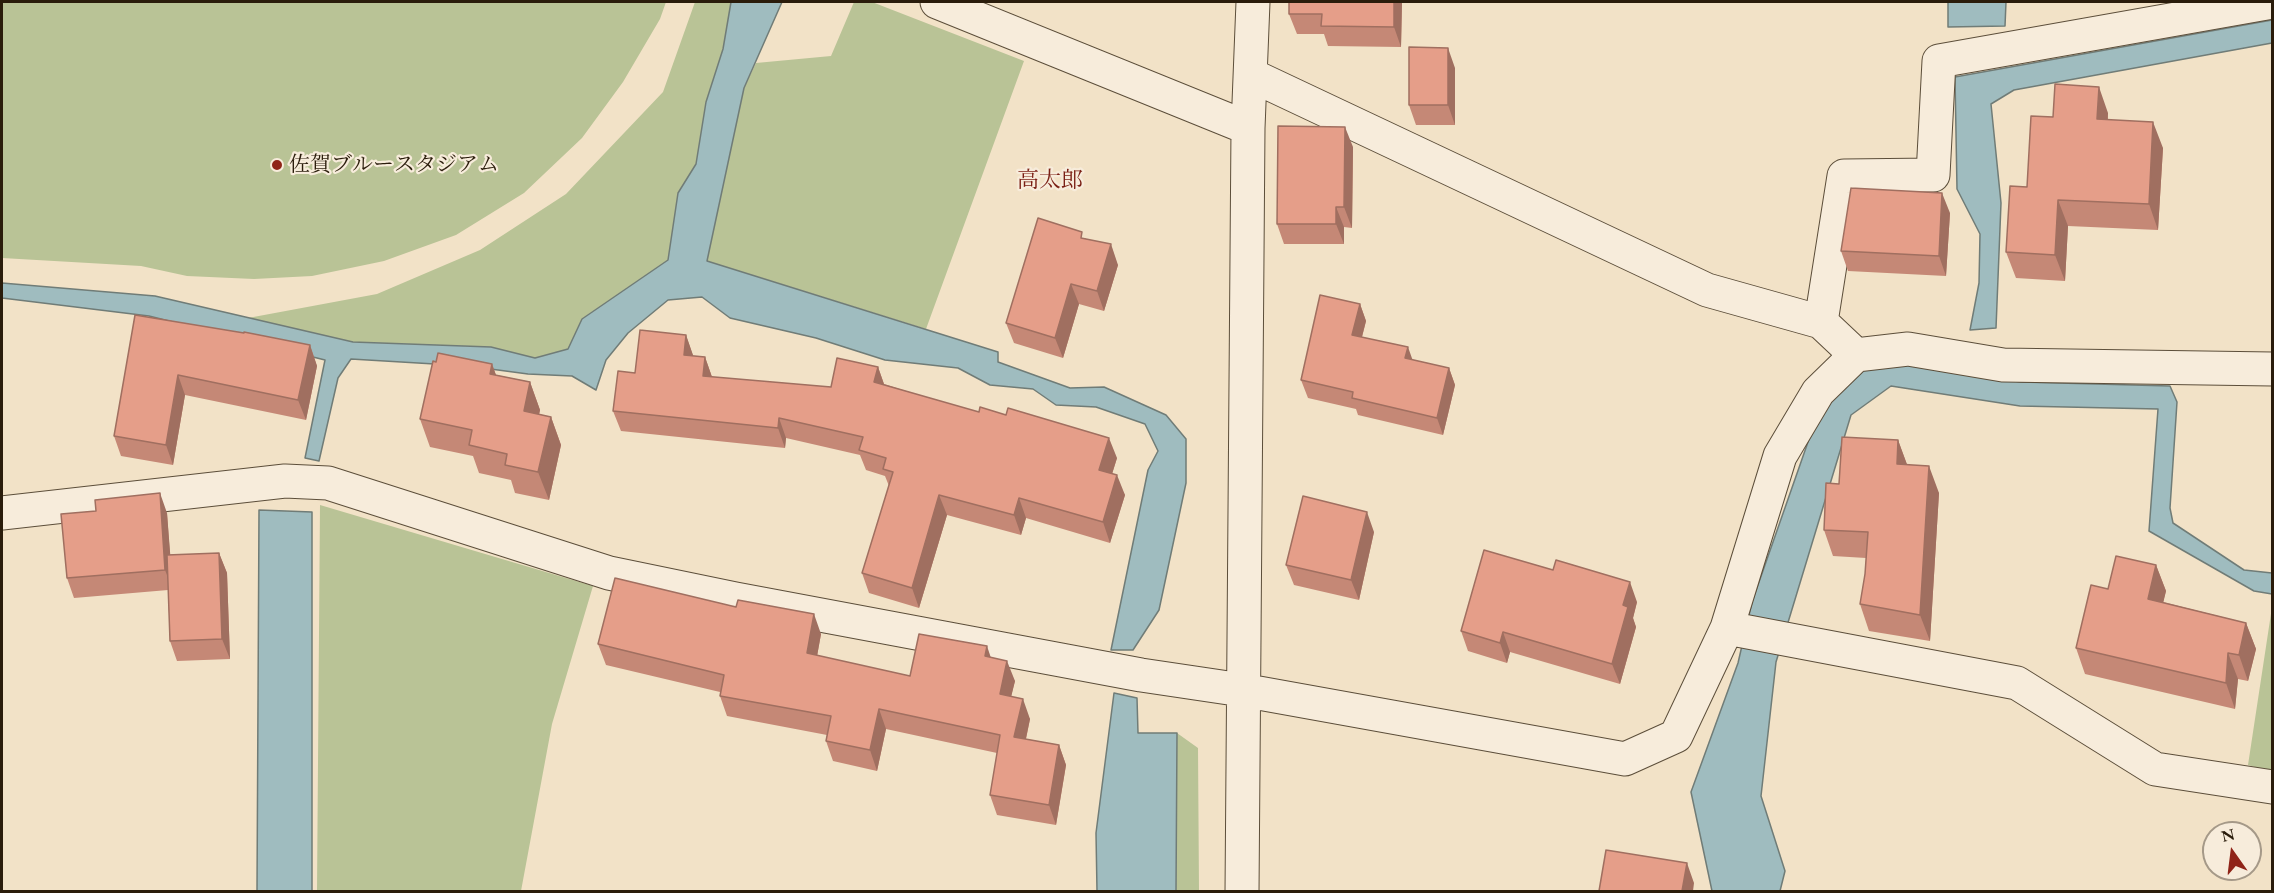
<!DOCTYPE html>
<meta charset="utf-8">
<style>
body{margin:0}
#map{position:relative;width:2274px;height:893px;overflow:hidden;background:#f2e2c7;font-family:"EB Garamond",serif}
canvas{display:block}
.frame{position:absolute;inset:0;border:3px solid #2a1c0b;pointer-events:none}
.north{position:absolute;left:2202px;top:821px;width:60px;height:60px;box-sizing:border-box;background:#f7ecdb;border:2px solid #a59988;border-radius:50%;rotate:346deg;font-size:16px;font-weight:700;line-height:24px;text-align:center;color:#2a1c0b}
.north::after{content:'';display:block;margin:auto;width:21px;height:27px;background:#8f2418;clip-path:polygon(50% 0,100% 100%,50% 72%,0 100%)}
</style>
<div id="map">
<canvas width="2274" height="893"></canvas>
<div class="frame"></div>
<div class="north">N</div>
</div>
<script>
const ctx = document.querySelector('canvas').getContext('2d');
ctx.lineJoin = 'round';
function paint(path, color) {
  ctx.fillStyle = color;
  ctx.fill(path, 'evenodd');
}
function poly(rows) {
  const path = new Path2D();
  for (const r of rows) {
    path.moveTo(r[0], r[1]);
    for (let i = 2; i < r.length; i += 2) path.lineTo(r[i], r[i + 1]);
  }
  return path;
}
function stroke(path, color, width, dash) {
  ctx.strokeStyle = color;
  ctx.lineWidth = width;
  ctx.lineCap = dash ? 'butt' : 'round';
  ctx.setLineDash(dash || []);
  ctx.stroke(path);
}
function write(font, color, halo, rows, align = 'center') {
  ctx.font = font + ' "EB Garamond","Noto Serif JP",serif';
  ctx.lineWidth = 4.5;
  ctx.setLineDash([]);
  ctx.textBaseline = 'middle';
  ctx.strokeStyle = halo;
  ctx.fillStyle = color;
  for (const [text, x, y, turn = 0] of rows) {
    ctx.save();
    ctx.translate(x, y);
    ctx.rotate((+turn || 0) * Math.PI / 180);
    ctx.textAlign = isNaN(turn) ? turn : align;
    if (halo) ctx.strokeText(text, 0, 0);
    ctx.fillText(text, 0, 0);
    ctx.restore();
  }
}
const green = poly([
 [2,2,666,2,660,19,623,82,582,138,524,193,456,235,384,261,312,276,254,279,187,276,141,266,2,258],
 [695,2,731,2,723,49,706,102,696,164,678,193,668,260,582,319,568,349,535,358,491,347,353,342,248,318,377,294,480,250,566,194,663,92],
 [854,2,872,2,1024,61,926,329,707,261,744,88,756,63,831,56],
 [320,505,593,586,552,724,521,891,317,891],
 [2272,607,2272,772,2248,765],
 [1177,733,1198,748,1199,891,1176,892]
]);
const water = poly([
 [731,2,782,2,744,88,707,261,998,352,998,362,1070,388,1104,387,1166,415,1186,439,1186,483,1159,610,1133,650,1111,650,1148,470,1158,451,1145,424,1096,407,1056,405,1033,389,990,385,958,368,885,360,816,338,730,318,702,297,668,300,628,333,606,360,596,390,572,376,528,374,468,366,351,359,338,378,319,461,305,458,325,360,149,316,2,298,2,283,155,296,353,342,491,347,535,358,568,349,582,319,668,260,678,193,696,164,706,102,723,49,731,2],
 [1948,2,2006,2,2005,26,1948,27,1948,2],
 [2272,20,2272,43,2014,90,1991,104,2001,203,1996,328,1970,330,1979,283,1980,234,1957,189,1955,77,2272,20],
 [1875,364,1909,365,2021,382,2170,386,2177,402,2170,508,2173,523,2244,570,2272,573,2272,594,2254,591,2149,531,2158,409,2020,406,1891,386,1851,415,1776,662,1761,796,1785,871,1780,891,1712,891,1691,792,1738,663,1752,602,1822,402,1841,379,1875,364],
 [259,510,312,512,312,891,257,891,259,510],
 [1114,693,1137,698,1138,733,1177,733,1176,891,1097,891,1096,833,1114,693]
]);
const minor = poly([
 [937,2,1248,128],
 [1251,75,1707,290,1821,322,1856,355,1908,349,2003,365,2272,369],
 [1821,322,1844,176,1933,175,1939,61,2272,2],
 [2,513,285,481,328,483,609,573,735,599,1141,675,1242,690,1625,759,1676,736,1727,628,1780,456,1818,392,1856,355],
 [1727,628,2017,683,2155,769,2272,787],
 [1242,892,1248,128,1253,2]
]);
const wall = poly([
 [1289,2,1402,2,1401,47,1328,46,1324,34,1297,34,1289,14],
 [1455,68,1455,125,1416,125,1409,105],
 [2108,113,2108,120,2163,148,2158,230,2068,226,2065,281,2016,278,2006,252,2027,187,2053,117],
 [1353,147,1352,228,1344,227,1344,244,1284,244,1277,224],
 [1950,213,1946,276,1848,271,1841,251],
 [1085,238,1118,265,1104,311,1079,304,1063,358,1014,343,1006,323],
 [1360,304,1366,321,1362,337,1413,360,1449,368,1455,385,1443,435,1358,415,1356,409,1308,398,1301,380],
 [135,315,310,345,317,366,306,420,185,395,173,465,121,456,114,436],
 [686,335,693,356,705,357,712,377,831,387,878,367,884,384,1117,458,1112,474,1125,495,1110,543,1026,518,1021,535,947,515,919,608,869,593,862,573,889,486,885,476,866,470,860,455,786,438,785,448,621,431,613,411,635,373],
 [436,362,492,364,496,375,530,382,540,410,539,414,551,417,561,445,549,500,515,493,511,480,479,473,473,456,430,447,420,419],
 [1898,440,1907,465,1939,493,1930,641,1869,631,1860,604,1865,574,1866,558,1833,556,1824,530,1839,484],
 [167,513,170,555,219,553,227,573,230,659,177,661,170,641,168,590,74,598,67,578],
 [1374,532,1359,600,1294,585,1286,565],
 [2156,565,2166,591,2163,602,2246,623,2256,649,2248,681,2238,679,2235,709,2085,674,2076,648,2108,589],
 [1637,602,1633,618,1636,627,1620,684,1510,652,1507,663,1468,651,1461,631],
 [821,634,817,656,910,676,991,658,1015,681,1011,696,1030,719,1026,739,1059,745,1066,765,1056,825,997,815,990,795,997,753,886,729,877,771,833,761,826,741,827,735,727,716,720,696,720,692,606,665,598,644]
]);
const shadedWall = poly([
 [1394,2,1402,2,1401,47,1394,27],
 [1448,48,1455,68,1455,125,1448,105],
 [2099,87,2108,113,2106,145,2097,119],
 [2153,122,2163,148,2158,230,2149,204],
 [1345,127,1353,147,1352,228,1344,207],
 [1942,193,1950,213,1946,276,1939,256],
 [2058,200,2068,226,2065,281,2055,255],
 [1336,207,1344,227,1344,244,1336,224],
 [1111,244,1118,265,1104,311,1097,291],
 [1071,284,1079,304,1063,358,1055,338],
 [1360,304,1366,321,1358,352,1352,335],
 [686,335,693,355,691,375,684,355],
 [310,345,317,366,306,420,298,400],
 [1408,347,1414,364,1405,358],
 [705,357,712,377,703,376],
 [492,364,502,392,490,374],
 [878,367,885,387,874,382],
 [1449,368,1455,385,1443,435,1437,418],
 [178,375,185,395,173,465,166,445],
 [530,382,540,410,534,439,524,411],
 [551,417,561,445,549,500,538,472],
 [779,418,786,438,785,448,778,428],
 [1109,438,1117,458,1107,490,1099,470],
 [1898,440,1908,467,1897,464],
 [1929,466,1939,493,1930,641,1920,615],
 [1117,475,1125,495,1110,543,1103,522],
 [160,493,167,513,173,590,165,570],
 [939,495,947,515,919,608,912,588],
 [1019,498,1026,518,1021,535,1014,515],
 [1367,512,1374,532,1359,600,1351,580],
 [219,553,227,573,230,659,222,639],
 [2156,565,2166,591,2158,625,2148,599],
 [1630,582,1637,602,1633,618,1636,627,1620,684,1612,664,1623,605],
 [814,614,821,634,814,673,807,653],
 [2246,623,2256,649,2248,681,2239,655],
 [1503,632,1510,652,1507,663,1500,643],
 [987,646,994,667,985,656],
 [2228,653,2238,679,2235,709,2226,683],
 [1007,661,1015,681,1007,714,1000,694],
 [1023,699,1030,719,1022,757,1014,737],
 [879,709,886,729,877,771,870,750],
 [1059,745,1066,765,1056,825,1049,805],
 [1687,863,1694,883,1693,891,1682,891]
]);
const building = poly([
 [1289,2,1394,2,1394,27,1321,26,1322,14,1289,14,1289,2],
 [1409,47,1448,48,1448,105,1409,105,1409,47],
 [2055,84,2099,87,2097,119,2153,122,2149,204,2058,200,2055,255,2006,252,2010,186,2027,187,2031,116,2053,117,2055,84],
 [1278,126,1345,127,1344,207,1336,207,1336,224,1277,224,1278,126],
 [1851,188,1942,193,1939,256,1841,251,1851,188],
 [1038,218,1082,232,1081,238,1111,244,1097,291,1071,284,1055,338,1006,323,1038,218],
 [1320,295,1360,304,1352,335,1408,347,1405,358,1449,368,1437,418,1352,398,1353,392,1301,380,1320,295],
 [135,315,244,333,244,332,310,345,298,400,178,375,166,445,114,436,135,315],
 [640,330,686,335,684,355,705,357,703,376,831,387,837,358,878,367,874,382,979,412,980,407,1006,415,1008,408,1109,438,1099,470,1117,475,1103,522,1019,498,1014,515,939,495,912,588,862,573,893,472,883,469,886,458,859,450,863,437,779,418,778,428,613,411,618,371,635,373,640,330],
 [438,353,492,364,490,374,530,382,524,411,551,417,538,472,505,465,507,454,469,445,472,430,420,419,433,361,436,362,438,353],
 [1842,437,1898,440,1897,464,1929,466,1920,615,1860,604,1865,574,1868,532,1824,530,1826,483,1839,484,1842,437],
 [160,493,165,570,67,578,61,514,96,511,95,500,160,493],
 [1303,496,1367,512,1351,580,1286,565,1303,496],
 [1484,550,1553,570,1556,560,1630,582,1623,605,1628,607,1612,664,1503,632,1500,643,1461,631,1484,550],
 [219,553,222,639,170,641,167,555,219,553],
 [2116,556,2156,565,2148,599,2246,623,2239,655,2228,653,2226,683,2076,648,2091,585,2108,589,2116,556],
 [615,578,736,607,738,600,814,614,807,653,910,676,919,634,987,646,985,656,1007,661,1000,694,1023,699,1014,737,1059,745,1049,805,990,795,1000,735,879,709,870,750,826,741,831,716,720,696,724,675,598,644,615,578],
 [1606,850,1687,863,1682,891,1599,891,1606,850]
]);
const markers = [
 [277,165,6,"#8f2418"]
];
const poiNames = [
 ["佐賀ブルースタジアム",289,165]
];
const neighbourhoodNames = [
 ["高太郎",1050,181]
];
paint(green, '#b9c396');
paint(water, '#9fbcbf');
stroke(water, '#707c77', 1.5);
stroke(minor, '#5c4e3a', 35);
stroke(minor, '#f7ecdb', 33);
paint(wall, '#c58876');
paint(shadedWall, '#a06f60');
paint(building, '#e59e89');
stroke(building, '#a06f60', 1.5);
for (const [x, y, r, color] of markers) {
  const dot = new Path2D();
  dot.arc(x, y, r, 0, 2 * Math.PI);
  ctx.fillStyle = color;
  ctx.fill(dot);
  stroke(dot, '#f7ecdb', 2);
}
write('21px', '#2a1c0b', '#f7ecdb', poiNames, 'left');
write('22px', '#7a1f14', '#f7ecdb', neighbourhoodNames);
</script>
